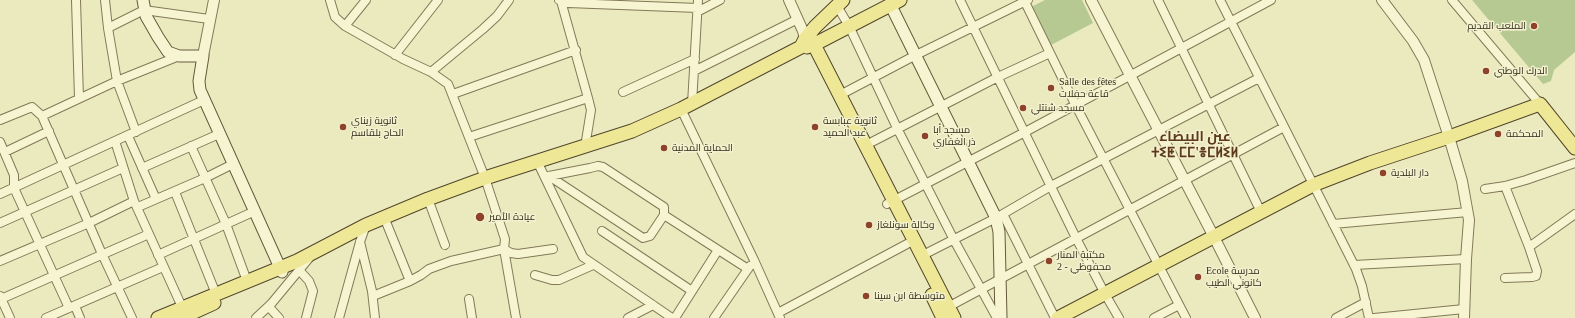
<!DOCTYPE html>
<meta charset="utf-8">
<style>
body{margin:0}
canvas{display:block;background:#ebe9be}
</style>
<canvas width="1575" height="318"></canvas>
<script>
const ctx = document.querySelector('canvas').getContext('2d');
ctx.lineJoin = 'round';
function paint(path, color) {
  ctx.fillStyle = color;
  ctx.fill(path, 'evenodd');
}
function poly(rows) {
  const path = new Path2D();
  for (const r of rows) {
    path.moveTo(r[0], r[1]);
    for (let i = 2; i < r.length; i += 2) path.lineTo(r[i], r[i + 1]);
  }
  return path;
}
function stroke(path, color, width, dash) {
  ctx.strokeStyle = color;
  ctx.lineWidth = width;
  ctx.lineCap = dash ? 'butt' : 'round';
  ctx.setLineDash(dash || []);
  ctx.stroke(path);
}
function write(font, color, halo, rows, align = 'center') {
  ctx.font = font + ' "Times New Roman",Cairo,"Noto Sans Tifinagh",serif';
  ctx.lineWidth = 3;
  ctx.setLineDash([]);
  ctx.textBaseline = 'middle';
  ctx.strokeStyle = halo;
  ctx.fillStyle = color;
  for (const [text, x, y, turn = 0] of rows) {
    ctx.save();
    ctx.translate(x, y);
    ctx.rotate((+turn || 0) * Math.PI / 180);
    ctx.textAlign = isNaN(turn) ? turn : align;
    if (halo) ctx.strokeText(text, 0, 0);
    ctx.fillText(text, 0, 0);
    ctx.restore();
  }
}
const green = poly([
 [1045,0,1082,0,1093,23,1051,45,1031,7],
 [1472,0,1575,0,1575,52,1554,70,1551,81,1543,84]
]);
const minor = poly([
 [76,0,79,98],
 [105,0,108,28],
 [330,0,335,17,345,26,403,59,431,72,448,84,485,178,505,239,504,249,516,318],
 [559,0,568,3,698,8],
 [960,0,1076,238,1105,294,1119,318],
 [1024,0,1075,104,1186,318],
 [1158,0,1261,212],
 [1220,0,1356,269,1362,286,1369,318],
 [1452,0,1540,104],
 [837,6,849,26,898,130,954,240,997,318],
 [697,12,720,0],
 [345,26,366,0],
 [395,55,438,0],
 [694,71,798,19],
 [431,72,483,29,497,16,509,0],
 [623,92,695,59],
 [453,94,576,50],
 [840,95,916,55,1028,0],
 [692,104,698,0],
 [681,109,754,260,780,318],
 [42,116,117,81,179,56],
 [0,120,32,107,42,116,102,254,132,318],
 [136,132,117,81,108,28,144,10,209,19],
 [128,136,156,199],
 [469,137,588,98,561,1],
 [115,141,134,201,182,307],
 [0,142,14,175,14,188,69,308],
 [866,145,998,77,1050,53],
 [191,146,226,224,247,281],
 [585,147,591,110,588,98],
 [5,152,49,131],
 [537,161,583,257,672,318],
 [142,168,219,134],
 [545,177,549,176,590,168,598,166,603,167,664,207,664,215,650,236,643,238,549,176],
 [1505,186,1529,247,1575,214],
 [1485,189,1505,186,1526,180,1575,163],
 [175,192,216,294],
 [0,194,204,100],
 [428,199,445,245],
 [887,204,1025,132,1271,0],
 [138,207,205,178,233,164],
 [1003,214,1055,318],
 [664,215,748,269],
 [384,217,410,281],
 [0,223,123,168],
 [1333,224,1468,212],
 [602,231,692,291],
 [360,242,372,291,375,318],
 [158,255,255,211],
 [921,256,996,218,1051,186,1259,78],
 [0,261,89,223,134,201],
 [1354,265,1466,259],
 [299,270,309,281,313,291,306,318],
 [535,275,552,280,559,280,593,265],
 [1505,278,1532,277,1536,276,1537,271,1529,247],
 [0,296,10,318],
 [373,296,410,281,421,275,429,269,451,261,504,249,511,253,518,254,553,249],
 [1,299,149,234],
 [469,299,472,318],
 [75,306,80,318],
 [269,307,279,318],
 [948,307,1284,127],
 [778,313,907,244],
 [46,318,163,267],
 [256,318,271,304,310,257],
 [339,318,360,242,366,225],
 [628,318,653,305],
 [675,318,718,250],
 [714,318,750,266],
 [1154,318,1179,305],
 [1336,318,1366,302],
 [1374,318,1464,309]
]);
const tertiary = poly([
 [789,0,803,31,805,39],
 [1091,0,1214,237,1255,318],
 [1382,0,1413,41,1424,60,1449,137,1462,181,1469,220,1466,259,1464,318],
 [203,56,214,0]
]);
const secondary = poly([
 [143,0,146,16,158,37,168,52,179,56,203,56,199,81,200,90,282,272],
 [891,6,996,218,999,232,1001,318]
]);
const primary = poly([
 [809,35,954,318],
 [807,47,815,44,900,0],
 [932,295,943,318],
 [158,318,297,261,366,225,428,199,485,178,632,131,681,109,801,47,805,39,815,27,843,0],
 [181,318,214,303],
 [1058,318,1313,185,1370,163,1449,137,1540,104,1575,148]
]);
const markers = [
 [1534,26,4,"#8f422a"],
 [1486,71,4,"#8f422a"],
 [1051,88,4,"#8f422a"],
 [1023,108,4,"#8f422a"],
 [343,127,4,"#8f422a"],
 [815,127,4,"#8f422a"],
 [1498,134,4,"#8f422a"],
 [925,136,4,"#8f422a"],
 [664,148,4,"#8f422a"],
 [1383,173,4,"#8f422a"],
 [480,217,5,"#8f422a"],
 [869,225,4,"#8f422a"],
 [1049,261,4,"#8f422a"],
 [1198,277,4,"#8f422a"],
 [866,296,4,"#8f422a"]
];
const poiNames = [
 ["الملعب القديم",1526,26,"right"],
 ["الدرك الوطني",1494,71],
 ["Salle des fêtes",1059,82],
 ["قاعة حفلات",1059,94],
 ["مسجد شنتلي",1031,108],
 ["ثانوية زيناي",351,121],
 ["الحاج بلقاسم",351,133],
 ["ثانوية عبابسة",823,121],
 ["عبد الحميد",823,133],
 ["مسجد أبا",933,130],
 ["ذر الغفاري",933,142],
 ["المحكمة",1506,134],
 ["الحماية المدنية",672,148],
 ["دار البلدية",1391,173],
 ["عيادة الأمير",489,217],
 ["وكالة سونلغاز",877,225],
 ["مكتبة المنار",1057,255],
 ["2 - محفوظي",1057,267],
 ["Ecole مدرسة",1206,271],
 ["كانوني الطيب",1206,283],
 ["متوسطة ابن سينا",874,296]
];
const districtNames = [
 ["عين البيضاء",1195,137],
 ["ⵜⵉⵟ ⵎⵎ'ⴻⵎⵍⵉⵍ",1195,153]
];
paint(green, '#b6c993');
stroke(minor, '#837958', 10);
stroke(tertiary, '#837958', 12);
stroke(secondary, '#655a3b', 13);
stroke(primary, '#51462c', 15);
stroke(minor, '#f7f5d1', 8);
stroke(tertiary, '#f7f5d1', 10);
stroke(secondary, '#f7f5d1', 11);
stroke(primary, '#eee896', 13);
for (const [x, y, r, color] of markers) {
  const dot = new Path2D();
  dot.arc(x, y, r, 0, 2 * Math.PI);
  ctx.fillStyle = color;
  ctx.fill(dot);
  stroke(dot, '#f3f1ce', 1.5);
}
write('10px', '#332d1c', '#f3f1ce', poiNames, 'left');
write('bold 14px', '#5e3a1d', '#f3f1ce', districtNames);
</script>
